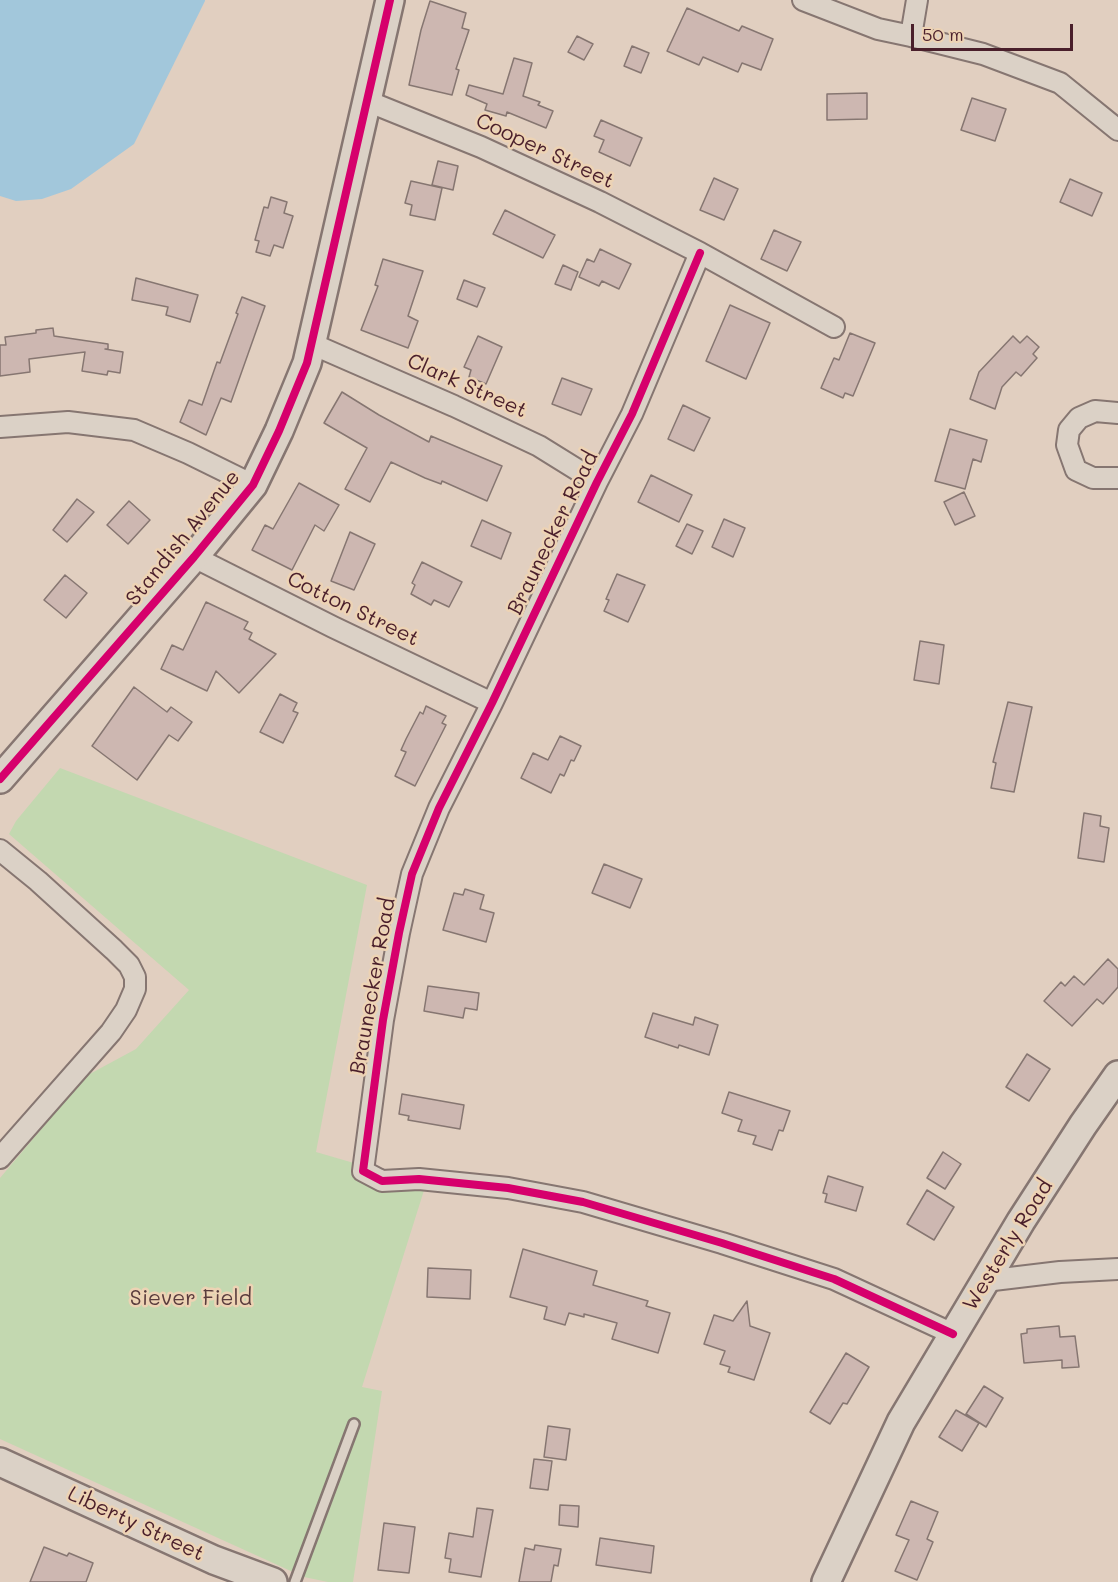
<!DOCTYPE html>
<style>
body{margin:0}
#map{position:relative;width:1118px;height:1582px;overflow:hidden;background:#e1cfc0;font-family:Mali,sans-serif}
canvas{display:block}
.scale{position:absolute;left:911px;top:24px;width:162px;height:27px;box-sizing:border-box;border:3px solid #4a1f2b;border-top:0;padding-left:8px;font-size:18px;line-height:21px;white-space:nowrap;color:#4a1f2b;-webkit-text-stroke:4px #edd3b4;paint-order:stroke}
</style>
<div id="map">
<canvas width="1118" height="1582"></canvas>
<div class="scale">50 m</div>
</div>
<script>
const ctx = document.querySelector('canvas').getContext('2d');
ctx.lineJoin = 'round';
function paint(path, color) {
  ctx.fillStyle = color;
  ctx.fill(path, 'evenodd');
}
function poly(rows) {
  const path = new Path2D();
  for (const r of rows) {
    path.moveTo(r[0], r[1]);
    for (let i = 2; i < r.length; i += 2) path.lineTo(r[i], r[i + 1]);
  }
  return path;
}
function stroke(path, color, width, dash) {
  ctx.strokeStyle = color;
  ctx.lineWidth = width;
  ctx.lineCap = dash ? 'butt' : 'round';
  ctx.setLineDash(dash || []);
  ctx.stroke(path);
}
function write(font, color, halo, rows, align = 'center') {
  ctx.font = font + ' Mali,sans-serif';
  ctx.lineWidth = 5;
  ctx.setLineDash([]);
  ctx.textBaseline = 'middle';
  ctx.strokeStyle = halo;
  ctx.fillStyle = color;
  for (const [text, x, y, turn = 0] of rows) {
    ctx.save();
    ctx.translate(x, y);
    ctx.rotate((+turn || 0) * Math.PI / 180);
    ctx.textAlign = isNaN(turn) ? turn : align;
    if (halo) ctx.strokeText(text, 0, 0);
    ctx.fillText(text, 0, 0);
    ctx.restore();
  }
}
const green = poly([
 [60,768,367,885,316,1152,426,1184,362,1387,382,1391,353,1582,328,1582,304,1577,0,1439,0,1178,86,1076,136,1049,189,990,9,834,16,821]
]);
const water = poly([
 [0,0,205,0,205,1,134,144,71,189,42,199,16,201,0,196]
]);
const building = poly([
 [430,1,466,13,462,28,469,30,456,69,459,70,452,95,409,85,421,30,430,1],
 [687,8,739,31,742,26,773,39,761,70,742,63,738,72,703,57,699,65,667,51,687,8],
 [577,36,593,44,584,60,568,52,577,36],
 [632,46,649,53,641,73,624,66,632,46],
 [514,58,532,63,523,96,540,102,538,105,553,111,546,128,507,112,506,116,485,110,487,104,466,95,469,85,503,94,514,58],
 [867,93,867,119,827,120,827,94,867,93],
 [972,98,1006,109,995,141,961,130,972,98],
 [601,120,642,138,630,166,599,152,604,140,594,136,601,120],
 [438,161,458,166,453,190,432,185,438,161],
 [714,178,738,189,724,220,700,210,714,178],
 [1070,179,1102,193,1092,216,1060,202,1070,179],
 [411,181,442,188,435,220,410,215,412,205,405,203,411,181],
 [271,197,287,202,284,213,293,216,283,248,274,245,270,256,256,252,259,241,255,240,264,207,268,208,271,197],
 [505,210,555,235,543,258,493,234,505,210],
 [774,230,801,242,787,271,761,259,774,230],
 [600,249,631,264,619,289,602,281,599,286,579,277,587,259,594,262,600,249],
 [383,259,423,271,408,316,418,321,408,348,361,330,378,286,375,285,383,259],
 [563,265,578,272,571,290,555,284,563,265],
 [136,278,198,295,190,322,166,315,168,307,132,300,136,278],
 [464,280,485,288,477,307,457,299,464,280],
 [242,297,265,306,231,402,221,398,206,435,180,422,189,400,202,405,217,362,220,363,238,314,236,313,242,297],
 [730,305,770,323,746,379,706,361,730,305],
 [53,328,54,336,108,344,108,349,105,349,123,352,120,373,108,371,107,375,82,371,85,352,29,359,30,372,0,376,0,345,6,345,5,337,36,333,36,330,53,328],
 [850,333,875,343,853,396,845,393,843,398,821,388,834,358,839,360,850,333],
 [478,336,502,347,486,384,469,377,471,370,464,367,478,336],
 [1013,336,1020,343,1027,336,1039,347,1033,354,1037,358,1021,376,1016,372,1002,387,995,409,970,399,979,372,1013,336],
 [562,378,592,389,581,415,552,404,562,378],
 [342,392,379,415,429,442,431,436,502,466,487,501,442,481,441,484,425,478,391,462,370,502,345,489,367,448,324,423,342,392],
 [683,405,710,418,694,451,668,439,683,405],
 [950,429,987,440,981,462,973,459,965,489,935,481,950,429],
 [651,475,692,495,679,522,638,502,651,475],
 [299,483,339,505,324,531,315,525,292,570,252,550,265,525,273,529,299,483],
 [964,492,975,516,955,525,944,502,964,492],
 [77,499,94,512,67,542,53,530,77,499],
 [129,501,150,520,128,544,107,525,129,501],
 [724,519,745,528,733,557,712,547,724,519],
 [482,520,511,533,501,559,471,546,482,520],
 [687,524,703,531,692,554,676,546,687,524],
 [350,532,375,544,354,590,331,581,350,532],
 [422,562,462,582,449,607,434,600,431,605,411,594,415,585,412,583,422,562],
 [617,574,645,585,628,622,604,611,609,600,606,599,617,574],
 [65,575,87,593,66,618,44,600,65,575],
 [206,602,248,622,244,629,252,633,249,639,276,654,239,693,216,671,207,691,161,669,172,645,183,650,206,602],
 [920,641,944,645,939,684,914,680,920,641],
 [134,687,167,712,171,707,192,722,178,741,169,735,137,780,92,746,134,687],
 [280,694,297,703,293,711,298,713,283,743,260,732,280,694],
 [1008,702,1032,707,1014,792,991,788,996,763,993,762,1008,702],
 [426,706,446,716,442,723,446,725,415,786,395,776,406,752,401,750,406,739,420,712,423,714,426,706],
 [560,736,581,746,574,761,571,760,564,776,560,774,551,793,521,778,533,753,548,760,560,736],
 [1084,813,1101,816,1100,826,1109,828,1104,862,1078,858,1084,813],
 [604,864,642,879,630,908,592,893,604,864],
 [465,889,484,895,480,909,494,913,486,942,443,930,454,893,463,895,465,889],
 [1108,959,1118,969,1118,987,1103,1004,1097,999,1072,1026,1044,1001,1061,982,1065,986,1074,976,1084,985,1108,959],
 [428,986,479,993,477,1010,465,1008,463,1018,424,1011,428,986],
 [653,1013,693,1025,695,1017,718,1025,709,1055,679,1045,678,1048,645,1037,653,1013],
 [1027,1054,1050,1069,1029,1101,1006,1087,1027,1054],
 [729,1092,790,1111,783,1131,779,1130,772,1150,753,1144,756,1136,738,1131,742,1120,722,1113,729,1092],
 [402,1094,464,1105,460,1129,408,1120,409,1116,399,1114,402,1094],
 [943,1152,961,1164,945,1189,927,1178,943,1152],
 [828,1176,863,1187,856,1211,825,1202,827,1194,823,1193,828,1176],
 [927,1190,954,1207,934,1240,907,1224,927,1190],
 [523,1249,597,1271,593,1285,648,1301,646,1306,670,1313,658,1353,612,1339,617,1323,584,1314,584,1317,569,1313,565,1325,544,1319,547,1307,510,1297,523,1249],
 [428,1268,471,1270,470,1299,427,1297,428,1268],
 [747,1301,750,1326,770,1333,754,1380,728,1372,730,1367,720,1364,725,1351,704,1344,714,1315,733,1321,747,1301],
 [1059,1326,1060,1337,1075,1336,1079,1367,1062,1368,1062,1360,1024,1363,1021,1334,1027,1333,1027,1329,1059,1326],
 [846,1353,869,1367,847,1404,843,1403,830,1424,810,1412,846,1353],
 [984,1386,1003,1398,986,1427,966,1414,984,1386],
 [956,1410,979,1423,962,1451,939,1437,956,1410],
 [548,1426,570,1429,566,1460,544,1457,548,1426],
 [534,1459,552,1461,548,1490,530,1488,534,1459],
 [911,1501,938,1512,927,1539,933,1542,917,1580,895,1571,909,1540,896,1535,911,1501],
 [560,1505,579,1506,578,1527,559,1525,560,1505],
 [477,1508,493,1510,481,1577,449,1572,451,1559,445,1558,449,1533,473,1537,477,1508],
 [384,1523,415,1527,409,1573,378,1570,384,1523],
 [600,1538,654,1546,651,1573,596,1565,600,1538],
 [535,1545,561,1549,558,1566,554,1565,551,1582,519,1582,525,1548,534,1550,535,1545],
 [44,1547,67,1556,69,1553,93,1563,86,1582,30,1582,44,1547]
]);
const lane = poly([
 [295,1582,354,1424]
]);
const street = poly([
 [803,0,878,29,911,36,917,0],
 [911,36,983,54,1060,83,1118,130],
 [367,101,481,147,600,202,700,253,834,327],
 [700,253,632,414,597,482,492,703,439,808,412,874,399,933,383,1020,363,1171,382,1181,419,1179,508,1188,583,1202,722,1243,834,1279,953,1334],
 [312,344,454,406,539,446,597,482],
 [1118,413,1095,411,1079,418,1069,430,1067,445,1076,470,1093,478,1118,478],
 [0,427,68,422,134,430,188,453,253,485],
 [194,557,333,627,492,703],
 [0,850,38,881,114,950,129,965,135,977,135,989,126,1010,111,1032,0,1158],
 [985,1281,1060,1272,1118,1269]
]);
const secondary = poly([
 [0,779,194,557,253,485,279,431,307,363,390,0],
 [0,1462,214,1560,273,1582],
 [826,1582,901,1422,1021,1221,1083,1125,1118,1075]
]);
const cycleway = poly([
 [700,253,632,414,597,482,492,703,439,808,412,874,399,933,383,1020,363,1171,382,1181,419,1179,508,1188,583,1202,722,1243,834,1279,953,1334],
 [0,779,194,557,253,485,279,431,307,363,390,0]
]);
const streetNames = [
 ["Cooper Street",545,151,25],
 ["Clark Street",467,386,24],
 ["Braunecker Road",553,533,-64],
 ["Standish Avenue",183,538,-51],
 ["Cotton Street",353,609,26],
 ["Braunecker Road",373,986,-80],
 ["Westerly Road",1008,1245,-58],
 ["Liberty Street",136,1524,25]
];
const parkNames = [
 ["Siever Field",191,1299]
];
paint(green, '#c3d8b0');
paint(water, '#a2c7db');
paint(building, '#cdb7b1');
stroke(building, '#867671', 1.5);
stroke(lane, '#867671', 14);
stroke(street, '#867671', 24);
stroke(secondary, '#867671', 32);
stroke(lane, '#dbd1c6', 9);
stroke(street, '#dbd1c6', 20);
stroke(secondary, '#dbd1c6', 27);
stroke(cycleway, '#d6006c', 8);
write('21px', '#4a1f2b', '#edd3b4', streetNames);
write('21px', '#593c3d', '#edd3b4', parkNames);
</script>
